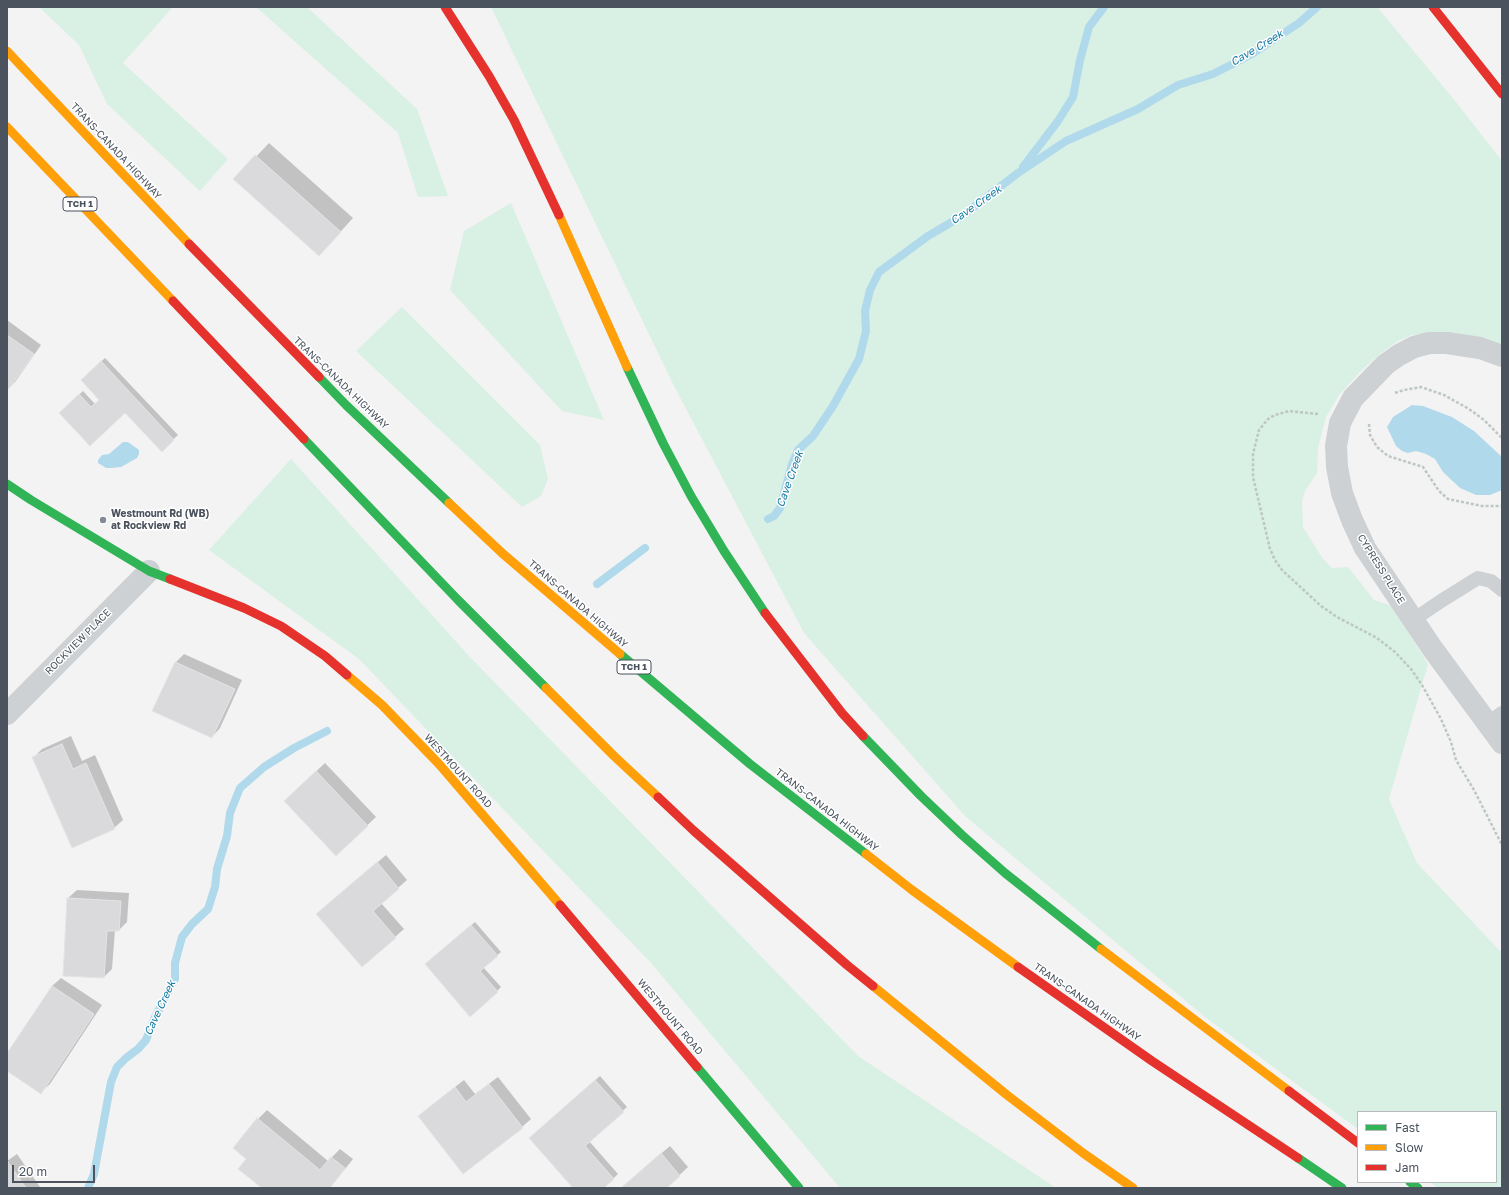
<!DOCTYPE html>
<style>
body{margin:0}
#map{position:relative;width:1509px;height:1195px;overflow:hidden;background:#f3f3f3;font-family:"Golos Text",sans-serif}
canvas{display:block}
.frame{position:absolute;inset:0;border:8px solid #4a535e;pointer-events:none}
.legend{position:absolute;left:1357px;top:1111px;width:140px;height:72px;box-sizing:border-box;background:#fff;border:1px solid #b7babf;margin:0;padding:5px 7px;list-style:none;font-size:12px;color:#4a535e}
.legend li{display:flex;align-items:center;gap:8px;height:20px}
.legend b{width:20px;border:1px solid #b7babf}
.scale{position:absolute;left:12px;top:1165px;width:83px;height:18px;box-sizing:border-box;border:2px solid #4a535e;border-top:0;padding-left:5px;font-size:12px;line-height:14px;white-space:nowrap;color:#4a535e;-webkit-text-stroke:3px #fff;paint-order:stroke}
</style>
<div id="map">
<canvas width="1509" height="1195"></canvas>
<div class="frame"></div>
<ul class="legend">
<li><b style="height:5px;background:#30b455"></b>Fast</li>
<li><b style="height:5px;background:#ff9f0a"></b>Slow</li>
<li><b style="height:5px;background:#e5322d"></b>Jam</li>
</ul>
<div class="scale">20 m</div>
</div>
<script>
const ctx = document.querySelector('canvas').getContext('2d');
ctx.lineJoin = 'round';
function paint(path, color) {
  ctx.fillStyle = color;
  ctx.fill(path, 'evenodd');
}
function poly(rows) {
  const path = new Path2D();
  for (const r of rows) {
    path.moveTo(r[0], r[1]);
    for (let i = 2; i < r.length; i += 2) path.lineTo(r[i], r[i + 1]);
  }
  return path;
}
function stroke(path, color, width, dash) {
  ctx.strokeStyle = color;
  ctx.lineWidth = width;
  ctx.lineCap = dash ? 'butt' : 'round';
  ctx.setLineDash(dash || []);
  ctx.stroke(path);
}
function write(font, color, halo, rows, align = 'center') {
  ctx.font = font + ' "Golos Text",sans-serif';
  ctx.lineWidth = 3;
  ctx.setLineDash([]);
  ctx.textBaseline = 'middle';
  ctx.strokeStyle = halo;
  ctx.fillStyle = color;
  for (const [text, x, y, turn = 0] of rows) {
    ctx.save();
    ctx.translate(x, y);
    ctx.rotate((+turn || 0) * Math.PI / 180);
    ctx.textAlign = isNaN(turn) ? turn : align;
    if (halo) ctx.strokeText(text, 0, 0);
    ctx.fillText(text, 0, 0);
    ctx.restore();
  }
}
const green = poly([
 [39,7,173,7,123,63,228,159,200,191,107,104,79,45],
 [256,7,307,7,417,109,448,196,418,197,398,133],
 [491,7,1377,7,1456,102,1502,161,1502,347,1435,333,1412,335,1398,341,1381,353,1361,371,1339,395,1326,417,1318,448,1317,473,1305,491,1302,501,1303,527,1323,559,1332,568,1348,567,1374,600,1392,606,1428,664,1389,799,1417,863,1502,953,1502,1188,1438,1188,1430,1182,1496,1182,1496,1112,1358,1112,1358,1129,1205,1017,965,816,804,633,673,384],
 [511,203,604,420,562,411,450,290,464,231],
 [402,307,540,445,548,479,541,496,522,507,356,351],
 [291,459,469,656,858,1056,1056,1188,840,1188,652,964,359,659,209,550]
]);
const water = poly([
 [1412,405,1423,406,1452,417,1474,431,1501,456,1502,458,1502,490,1490,495,1476,495,1460,488,1443,472,1435,459,1426,454,1416,451,1408,453,1402,451,1396,446,1387,427,1393,417],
 [123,442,128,442,139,450,139,454,137,458,121,467,111,468,106,468,98,463,98,460,102,455,109,454]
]);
const shadow = poly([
 [269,143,353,218,332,241,235,179],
 [7,320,41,345,15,382,7,390],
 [105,358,178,435,162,450,125,411,64,409,83,391,95,404,100,400,82,380],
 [184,654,242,680,220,728,212,737,176,662],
 [71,736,82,761,95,755,123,820,114,828,34,757,42,749],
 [325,763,376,817,336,855,294,792],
 [386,855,407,880,381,903,404,929,395,937,318,914],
 [77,890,129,893,127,922,119,930,115,930,112,969,104,977,68,898],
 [475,922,501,952,483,967,501,987,497,991,430,960],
 [61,978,102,1005,50,1084,41,1092,7,1070,7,1055,52,986],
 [600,1076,627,1107,589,1141,618,1174,603,1188,574,1188,534,1134],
 [498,1077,531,1119,522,1127,419,1116,428,1108,464,1080,475,1094],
 [267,1110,328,1161,340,1149,353,1159,330,1188,264,1188,247,1159,258,1119],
 [670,1146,688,1167,666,1188,621,1188],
 [17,1154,40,1187,38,1188,7,1188,7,1161]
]);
const stream = poly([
 [1023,167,1058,121,1073,97,1080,60,1089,27,1104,7],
 [768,519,774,516,780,508,792,464,798,450,813,436,833,406,859,359,866,331,865,311,870,290,879,272,928,236,962,216,1018,173,1066,141,1138,109,1178,85,1213,74,1252,54,1299,23,1317,7],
 [597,584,645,548],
 [88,1188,94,1174,111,1082,117,1067,126,1058,138,1049,146,1040,155,1017,175,979,175,963,182,937,192,924,208,909,215,887,217,869,227,836,230,813,240,788,264,767,294,748,327,731]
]);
const building = poly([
 [255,155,341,232,319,256,233,179,255,155],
 [7,335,34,354,7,391,7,335],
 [101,361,174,440,162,452,125,413,90,446,59,413,79,394,91,407,99,400,81,380,101,361],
 [175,662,235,689,212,738,152,711,175,662],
 [62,744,73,769,86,763,115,829,72,848,32,757,62,744],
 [316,771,368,826,336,856,284,801,316,771],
 [377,862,399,889,373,911,396,938,362,967,316,914,377,862],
 [67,898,121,901,119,931,107,931,104,978,63,976,67,898],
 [471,925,498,956,480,971,498,992,470,1017,425,964,471,925],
 [52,986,94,1014,41,1094,7,1071,7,1053,52,986],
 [595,1080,624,1112,585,1146,614,1179,604,1188,573,1188,529,1138,595,1080],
 [489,1084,523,1128,463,1174,418,1116,455,1087,466,1102,489,1084],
 [257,1118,320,1170,331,1157,345,1168,330,1188,262,1188,238,1169,246,1159,233,1148,257,1118],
 [661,1153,680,1176,667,1188,621,1188,661,1153],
 [8,1162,26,1188,7,1188,7,1163,8,1162]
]);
const path = poly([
 [1395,393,1404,390,1421,387,1444,395,1469,409,1484,420,1502,438],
 [1318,414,1289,411,1275,415,1268,419,1259,430,1253,454,1253,477,1270,549,1275,560,1282,570,1321,606,1337,617,1377,638,1395,652,1411,669,1422,685,1441,719,1451,742,1456,760,1474,790,1502,845],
 [1369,424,1370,435,1377,447,1388,456,1423,467,1439,491,1448,499,1482,506,1502,506]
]);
const lane = poly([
 [1413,620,1441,601,1478,578,1491,581,1502,590],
 [1487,724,1502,713]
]);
const street = poly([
 [1502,356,1480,348,1447,343,1429,343,1414,347,1399,355,1386,364,1353,398,1340,423,1336,446,1337,467,1342,493,1352,520,1365,548,1432,648,1502,743],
 [7,714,149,571]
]);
const fast = poly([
 [627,367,663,443,691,496,724,551,765,613],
 [319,377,346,405,449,503],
 [304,439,458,600,546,688],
 [7,484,31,500,149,571,170,579],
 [620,654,750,764,866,854],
 [863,736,921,796,962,835,1005,873,1101,949],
 [697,1067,799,1188],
 [1298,1158,1342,1188],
 [1410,1182,1418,1188]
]);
const slow = poly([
 [7,51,189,244],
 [7,127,173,301],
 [559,215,627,367],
 [449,503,502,553,620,654],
 [347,675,382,705,439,764,560,905],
 [546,688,614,756,658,797],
 [866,854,912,890,1018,967],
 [1101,949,1289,1091],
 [873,986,1007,1095,1083,1153,1133,1188]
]);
const jam = poly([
 [445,7,489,76,514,120,559,215],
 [1433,7,1502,94],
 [189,244,319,377],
 [173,301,304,439],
 [170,579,244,608,281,626,325,656,347,675],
 [765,613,842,713,863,736],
 [658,797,694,831,847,965,873,986],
 [560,905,697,1067],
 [1018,967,1152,1061,1298,1158],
 [1289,1091,1358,1143]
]);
const markers = [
 [103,520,4,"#858b92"]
];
const shields = [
 [80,204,34],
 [634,667,34]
];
const shieldNames = [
 ["TCH 1",80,204],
 ["TCH 1",634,667]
];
const streetNames = [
 ["TRANS-CANADA HIGHWAY",116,151,47],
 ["TRANS-CANADA HIGHWAY",341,383,44],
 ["CYPRESS PLACE",1381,569,58],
 ["TRANS-CANADA HIGHWAY",578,604,41],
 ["ROCKVIEW PLACE",78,642,-45],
 ["WESTMOUNT ROAD",458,771,48],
 ["TRANS-CANADA HIGHWAY",827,810,38],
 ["TRANS-CANADA HIGHWAY",1087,1002,35],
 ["WESTMOUNT ROAD",670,1017,50]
];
const poiNames = [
 ["Westmount Rd (WB)",111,514],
 ["at Rockview Rd",111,526]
];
const waterNames = [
 ["Cave Creek",1257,48,-31],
 ["Cave Creek",976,205,-35],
 ["Cave Creek",790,479,-70],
 ["Cave Creek",160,1008,-65]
];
paint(green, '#d9f0e4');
paint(water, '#b0daeb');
paint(shadow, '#0003');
stroke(stream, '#b0daeb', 8);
paint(building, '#dadadc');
stroke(building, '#e4e4e5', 1);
stroke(path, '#bdc7c4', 2.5, [3, 2]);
stroke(lane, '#ced1d3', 14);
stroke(street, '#ced1d3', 22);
stroke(fast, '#30b455', 9);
stroke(slow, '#ff9f0a', 9);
stroke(jam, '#e5322d', 9);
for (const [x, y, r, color] of markers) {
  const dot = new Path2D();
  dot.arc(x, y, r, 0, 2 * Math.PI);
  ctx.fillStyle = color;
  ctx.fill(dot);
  stroke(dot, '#fff', 1.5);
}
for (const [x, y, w] of shields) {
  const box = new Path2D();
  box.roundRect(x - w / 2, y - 7, w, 14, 3);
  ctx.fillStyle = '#fff';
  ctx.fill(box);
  stroke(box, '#4a535e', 1);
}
write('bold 9px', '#4a535e', null, shieldNames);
write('10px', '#4a535e', '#fff', streetNames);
write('bold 10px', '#4a535e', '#fff', poiNames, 'left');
write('italic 11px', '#167da6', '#fff', waterNames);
</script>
